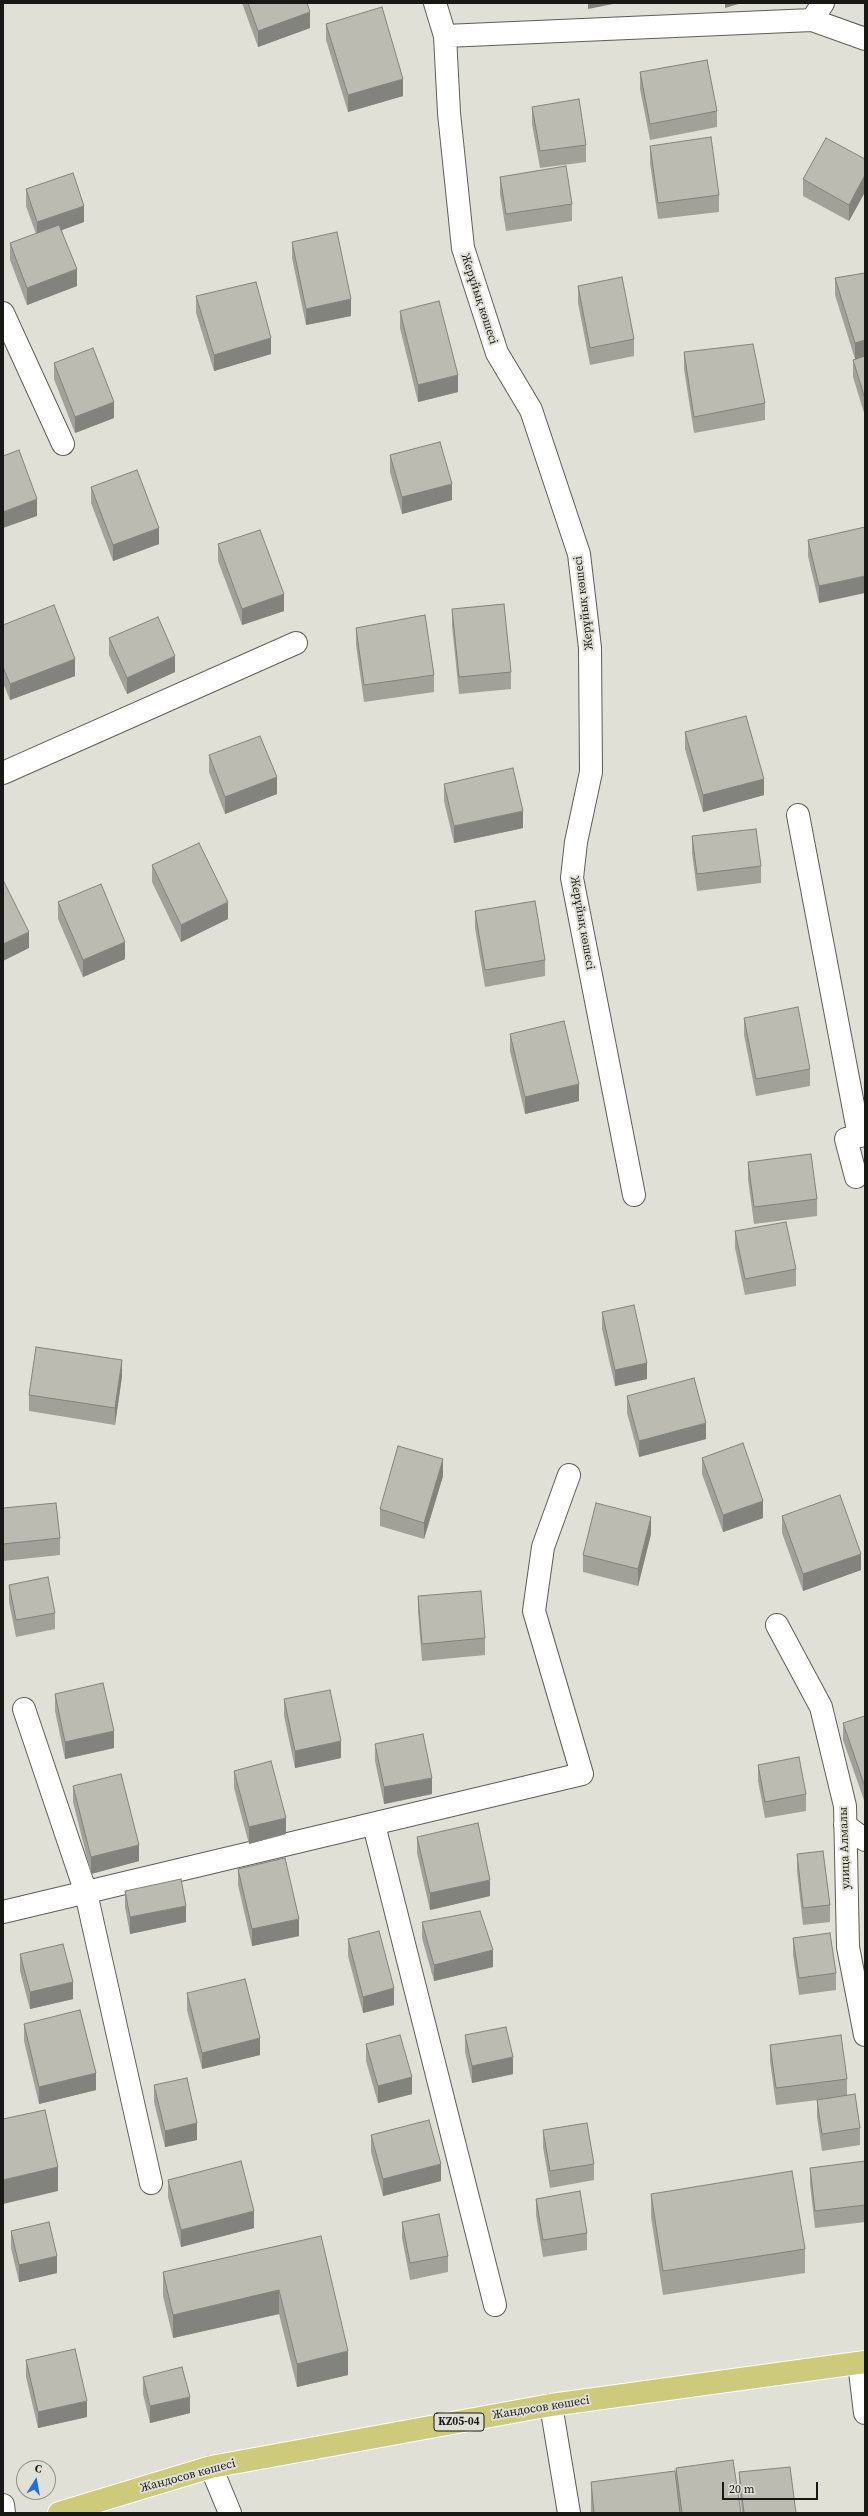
<!DOCTYPE html>
<meta charset="utf-8">
<style>
body{margin:0}
#map{position:relative;width:868px;height:2516px;overflow:hidden;background:#e0e0d6;font-family:"Source Serif 4",serif}
canvas{display:block}
.frame{position:absolute;inset:0;border:4px solid #181815;pointer-events:none}
.north{position:absolute;left:16px;top:2460px;width:40px;height:40px;box-sizing:border-box;background:#e0e0d6;border:1px solid #909089;border-radius:50%;rotate:11deg;font-size:11px;font-weight:700;line-height:16px;text-align:center;color:#181815}
.north::after{content:'';display:block;margin:auto;width:14px;height:18px;background:#216fd9;clip-path:polygon(50% 0,100% 100%,50% 72%,0 100%)}
.scale{position:absolute;left:722px;top:2482px;width:96px;height:18px;box-sizing:border-box;border:2px solid #181815;border-top:0;padding-left:5px;font-size:12px;line-height:14px;white-space:nowrap;color:#181815;-webkit-text-stroke:3px #e0e0d6;paint-order:stroke}
</style>
<div id="map">
<canvas width="868" height="2516"></canvas>
<div class="frame"></div>
<div class="north">С</div>
<div class="scale">20 m</div>
</div>
<script>
const ctx = document.querySelector('canvas').getContext('2d');
ctx.lineJoin = 'round';
function poly(rows) {
  const path = new Path2D();
  for (const r of rows) {
    path.moveTo(r[0], r[1]);
    for (let i = 2; i < r.length; i += 2) path.lineTo(r[i], r[i + 1]);
  }
  return path;
}
function stroke(path, color, width, dash) {
  ctx.strokeStyle = color;
  ctx.lineWidth = width;
  ctx.lineCap = dash ? 'butt' : 'round';
  ctx.setLineDash(dash || []);
  ctx.stroke(path);
}
function paint(path, color) {
  ctx.fillStyle = color;
  ctx.fill(path, 'evenodd');
}
function write(font, color, halo, rows, align = 'center') {
  ctx.font = font + ' "Source Serif 4",serif';
  ctx.lineWidth = 4;
  ctx.setLineDash([]);
  ctx.textBaseline = 'middle';
  ctx.strokeStyle = halo;
  ctx.fillStyle = color;
  for (const [text, x, y, turn = 0] of rows) {
    ctx.save();
    ctx.translate(x, y);
    ctx.rotate((+turn || 0) * Math.PI / 180);
    ctx.textAlign = isNaN(turn) ? turn : align;
    if (halo) ctx.strokeText(text, 0, 0);
    ctx.fillText(text, 0, 0);
    ctx.restore();
  }
}
const street = poly([
 [435,3,445,36,449,113,463,248,497,353,531,410,579,554,590,648,591,772,576,842,572,878,634,1195],
 [812,20,865,39],
 [445,36,812,20,823,3],
 [3,313,63,444],
 [3,773,296,643],
 [798,815,859,1136],
 [856,1177,846,1139,865,1135],
 [777,1625,821,1707,845,1806,848,1947,865,2035],
 [24,1709,86,1893,151,2183],
 [374,1825,495,2305],
 [845,1825,865,1840],
 [3,1912,582,1774,534,1611,543,1547,569,1475],
 [859,2363,865,2413],
 [551,2405,569,2513],
 [211,2467,230,2513],
 [3,2505,4,2513]
]);
const primary = poly([
 [59,2513,211,2467,551,2405,865,2362]
]);
const wall = poly([
 [242,3,307,3,310,28,258,47],
 [326,24,403,96,348,112,326,40],
 [640,72,717,111,717,127,650,140,640,89],
 [532,107,586,145,586,162,540,168,532,124],
 [650,146,719,195,719,212,658,219,650,163],
 [865,159,865,192,849,221,803,196,803,179],
 [500,177,572,204,572,221,506,231,500,194],
 [26,189,84,222,62,230,77,286,27,305,10,260,10,243,36,234,26,206],
 [292,242,351,316,306,325,292,258],
 [865,273,865,416,853,377,853,360,855,359,835,295,835,278],
 [578,286,634,339,634,356,590,365,578,303],
 [196,296,271,354,214,371,196,313],
 [400,311,458,392,418,402,400,328],
 [684,352,765,403,765,420,694,433,684,369],
 [54,363,114,418,75,433,54,379],
 [390,455,452,500,402,514,390,472],
 [91,487,159,544,113,561,91,503],
 [865,527,819,603,808,556,808,540],
 [218,544,284,611,242,625,218,561],
 [452,609,511,672,511,689,459,694,452,626],
 [3,625,75,676,10,700,3,683],
 [356,628,434,675,434,692,364,702,356,645],
 [109,638,175,672,127,694,109,655],
 [685,732,764,795,703,812,685,749],
 [209,755,277,794,225,814,209,772],
 [444,784,523,828,454,843,444,801],
 [692,836,761,866,761,883,697,891,692,853],
 [152,865,228,919,181,942,152,882],
 [58,902,125,959,83,977,58,919],
 [475,911,545,960,545,976,485,987,475,928],
 [744,1018,810,1069,810,1086,756,1096,744,1035],
 [510,1034,579,1101,525,1114,510,1051],
 [748,1162,817,1199,817,1216,754,1224,748,1179],
 [735,1231,796,1269,796,1286,745,1295,735,1248],
 [602,1312,647,1379,615,1386,602,1329],
 [122,1376,115,1425,29,1411,29,1395],
 [627,1396,706,1439,639,1457,627,1413],
 [702,1458,763,1518,723,1532,702,1474],
 [443,1476,424,1539,380,1526,380,1509],
 [3,1508,60,1538,60,1555,3,1561],
 [782,1516,861,1570,803,1591,782,1533],
 [651,1534,638,1586,583,1572,583,1555],
 [9,1585,55,1613,55,1629,16,1637,9,1602],
 [418,1596,485,1638,485,1655,422,1661,418,1612],
 [55,1694,114,1748,65,1759,55,1711],
 [284,1699,341,1758,295,1768,284,1716],
 [865,1716,865,1803,843,1740,843,1723],
 [375,1744,432,1794,384,1804,375,1761],
 [758,1765,806,1794,806,1811,765,1818,758,1781],
 [234,1771,286,1834,249,1844,234,1788],
 [73,1786,139,1861,91,1874,73,1802],
 [417,1837,490,1896,430,1910,417,1853],
 [797,1854,830,1905,830,1922,803,1925,797,1871],
 [238,1869,299,1936,252,1946,238,1885],
 [125,1891,186,1922,130,1934,125,1907],
 [422,1922,493,1967,434,1981,422,1938],
 [793,1938,836,1973,836,1990,799,1995,793,1955],
 [348,1939,394,2005,363,2013,348,1956],
 [20,1954,73,1999,30,2009,20,1971],
 [187,1993,260,2055,202,2069,187,2010],
 [24,2024,96,2090,39,2104,24,2041],
 [465,2035,513,2074,472,2083,465,2052],
 [366,2044,412,2094,378,2103,366,2061],
 [770,2045,847,2079,847,2095,860,2128,860,2145,822,2151,817,2117,817,2100,826,2099,776,2105,770,2061],
 [154,2085,197,2140,165,2147,154,2102],
 [543,2130,594,2164,594,2180,550,2188,543,2147],
 [371,2135,441,2181,383,2196,371,2152],
 [865,2161,865,2222,815,2228,810,2184,810,2168],
 [168,2180,254,2228,181,2247,168,2197],
 [651,2194,805,2249,805,2273,663,2295,651,2217],
 [536,2199,587,2233,587,2250,543,2257,536,2215],
 [402,2222,448,2256,448,2272,410,2280,402,2238],
 [11,2231,57,2273,19,2282,11,2248],
 [321,2236,348,2375,297,2387,279,2314,173,2338,163,2296,163,2272],
 [26,2360,87,2417,38,2428,26,2377],
 [143,2377,190,2413,150,2423,143,2394],
 [676,2468,741,2513,591,2513,591,2482,676,2476],
 [739,2472,796,2513,742,2513,739,2489]
]);
const shadedWall = poly([
 [588,3,618,3,588,9],
 [725,3,742,3,725,8],
 [310,12,310,28,258,47,258,31],
 [403,79,403,96,348,112,348,95],
 [865,175,865,192,849,221,849,205],
 [84,206,84,222,37,239,37,222],
 [77,269,77,286,27,305,27,288],
 [351,299,351,316,306,325,306,309],
 [271,338,271,354,214,371,214,355],
 [865,340,865,356,855,359,855,343],
 [458,375,458,392,418,402,418,385],
 [114,402,114,418,75,433,75,417],
 [452,484,452,500,402,514,402,497],
 [37,499,37,516,3,528,3,512],
 [159,528,159,544,113,561,113,545],
 [865,576,865,593,819,603,819,586],
 [284,594,284,611,242,625,242,609],
 [175,656,175,672,127,694,127,678],
 [75,659,75,676,10,700,10,684],
 [277,777,277,794,225,814,225,797],
 [764,779,764,795,703,812,703,795],
 [523,811,523,828,454,843,454,826],
 [228,902,228,919,181,942,181,925],
 [29,932,29,948,3,961,3,944],
 [125,942,125,959,83,977,83,960],
 [579,1084,579,1101,525,1114,525,1097],
 [122,1360,122,1376,115,1425,115,1408],
 [647,1363,647,1379,615,1386,615,1370],
 [706,1423,706,1439,639,1457,639,1441],
 [443,1459,443,1476,424,1539,424,1523],
 [763,1501,763,1518,723,1532,723,1515],
 [651,1517,651,1534,638,1586,638,1569],
 [861,1554,861,1570,803,1591,803,1574],
 [114,1731,114,1748,65,1759,65,1742],
 [341,1741,341,1758,295,1768,295,1751],
 [432,1778,432,1794,384,1804,384,1787],
 [286,1818,286,1834,249,1844,249,1827],
 [139,1845,139,1861,91,1874,91,1857],
 [490,1880,490,1896,430,1910,430,1893],
 [186,1906,186,1922,130,1934,130,1917],
 [299,1919,299,1936,252,1946,252,1929],
 [493,1950,493,1967,434,1981,434,1965],
 [73,1982,73,1999,30,2009,30,1992],
 [394,1988,394,2005,363,2013,363,1997],
 [260,2038,260,2055,202,2069,202,2053],
 [513,2057,513,2074,472,2083,472,2066],
 [96,2073,96,2090,39,2104,39,2087],
 [412,2077,412,2094,378,2103,378,2086],
 [197,2123,197,2140,165,2147,165,2131],
 [441,2164,441,2181,383,2196,383,2179],
 [58,2167,58,2191,3,2204,3,2180],
 [254,2211,254,2228,181,2247,181,2230],
 [57,2256,57,2273,19,2282,19,2265],
 [279,2290,279,2314,173,2338,173,2315],
 [348,2351,348,2375,297,2387,297,2364],
 [190,2397,190,2413,150,2423,150,2406],
 [87,2401,87,2417,38,2428,38,2412]
]);
const building = poly([
 [248,3,307,3,310,12,258,31,248,3],
 [382,7,403,79,348,95,326,24,382,7],
 [707,60,717,111,650,124,640,72,707,60],
 [579,99,586,145,540,151,532,107,579,99],
 [711,137,719,195,658,203,650,146,711,137],
 [826,138,865,159,865,175,849,205,803,179,826,138],
 [566,166,572,204,506,214,500,177,566,166],
 [73,173,84,206,37,222,26,189,73,173],
 [59,225,77,269,27,288,10,243,59,225],
 [337,232,351,299,306,309,292,242,337,232],
 [865,273,865,340,855,343,835,278,865,273],
 [622,277,634,339,590,348,578,286,622,277],
 [256,282,271,338,214,355,196,296,256,282],
 [439,301,458,375,418,385,400,311,439,301],
 [753,344,765,403,694,417,684,352,753,344],
 [93,348,114,402,75,417,54,363,93,348],
 [865,356,865,399,853,360,865,356],
 [440,442,452,484,402,497,390,455,440,442],
 [19,450,37,499,3,512,3,456,19,450],
 [137,470,159,528,113,545,91,487,137,470],
 [865,527,865,576,819,586,808,540,865,527],
 [260,530,284,594,242,609,218,544,260,530],
 [504,604,511,672,459,677,452,609,504,604],
 [54,605,75,659,10,684,3,667,3,625,54,605],
 [425,615,434,675,364,685,356,628,425,615],
 [158,617,175,656,127,678,109,638,158,617],
 [746,716,764,779,703,795,685,732,746,716],
 [260,736,277,777,225,797,209,755,260,736],
 [513,768,523,811,454,826,444,784,513,768],
 [756,829,761,866,697,874,692,836,756,829],
 [199,843,228,902,181,925,152,865,199,843],
 [4,882,29,932,3,944,3,883,4,882],
 [101,884,125,942,83,960,58,902,101,884],
 [535,901,545,960,485,970,475,911,535,901],
 [798,1007,810,1069,756,1079,744,1018,798,1007],
 [564,1021,579,1084,525,1097,510,1034,564,1021],
 [811,1154,817,1199,754,1207,748,1162,811,1154],
 [786,1222,796,1269,745,1279,735,1231,786,1222],
 [634,1305,647,1363,615,1370,602,1312,634,1305],
 [36,1347,122,1360,115,1408,29,1395,36,1347],
 [694,1378,706,1423,639,1441,627,1396,694,1378],
 [743,1443,763,1501,723,1515,702,1458,743,1443],
 [398,1446,443,1459,424,1523,380,1509,398,1446],
 [840,1495,861,1554,803,1574,782,1516,840,1495],
 [56,1503,60,1538,3,1544,3,1508,56,1503],
 [596,1503,651,1517,638,1569,583,1555,596,1503],
 [48,1577,55,1613,16,1620,9,1585,48,1577],
 [481,1591,485,1638,422,1644,418,1596,481,1591],
 [103,1683,114,1731,65,1742,55,1694,103,1683],
 [330,1690,341,1741,295,1751,284,1699,330,1690],
 [865,1716,865,1787,843,1723,865,1716],
 [423,1734,432,1778,384,1787,375,1744,423,1734],
 [799,1757,806,1794,765,1802,758,1765,799,1757],
 [271,1761,286,1818,249,1827,234,1771,271,1761],
 [121,1774,139,1845,91,1857,73,1786,121,1774],
 [478,1823,490,1880,430,1893,417,1837,478,1823],
 [823,1851,830,1905,803,1908,797,1854,823,1851],
 [285,1858,299,1919,252,1929,238,1869,285,1858],
 [181,1879,186,1906,130,1917,125,1891,181,1879],
 [480,1911,493,1950,434,1965,422,1922,480,1911],
 [379,1931,394,1988,363,1997,348,1939,379,1931],
 [830,1933,836,1973,799,1978,793,1938,830,1933],
 [63,1944,73,1982,30,1992,20,1954,63,1944],
 [245,1979,260,2038,202,2053,187,1993,245,1979],
 [80,2010,96,2073,39,2087,24,2024,80,2010],
 [506,2027,513,2057,472,2066,465,2035,506,2027],
 [400,2035,412,2077,378,2086,366,2044,400,2035],
 [841,2035,847,2079,776,2088,770,2045,841,2035],
 [187,2078,197,2123,165,2131,154,2085,187,2078],
 [855,2094,860,2128,822,2134,817,2100,855,2094],
 [45,2110,58,2167,3,2180,3,2119,45,2110],
 [429,2120,441,2164,383,2179,371,2135,429,2120],
 [587,2123,594,2164,550,2171,543,2130,587,2123],
 [241,2161,254,2211,181,2230,168,2180,241,2161],
 [865,2161,865,2205,815,2211,810,2168,865,2161],
 [792,2171,805,2249,663,2271,651,2194,792,2171],
 [580,2191,587,2233,543,2240,536,2199,580,2191],
 [439,2214,448,2256,410,2263,402,2222,439,2214],
 [49,2222,57,2256,19,2265,11,2231,49,2222],
 [321,2236,348,2351,297,2364,279,2290,173,2315,163,2272,321,2236],
 [75,2349,87,2401,38,2412,26,2360,75,2349],
 [182,2367,190,2397,150,2406,143,2377,182,2367],
 [733,2460,741,2513,682,2513,676,2468,733,2460],
 [790,2467,796,2513,744,2513,739,2472,790,2467],
 [675,2471,680,2513,594,2513,591,2482,675,2471]
]);
const shields = [
 [459,2422,50]
];
const shieldNames = [
 ["KZ05-04",459,2422]
];
const streetNames = [
 ["Жерұйық көшесі",479,299,72],
 ["Жерұйық көшесі",584,603,-97],
 ["Жерұйық көшесі",582,923,80],
 ["улица Алмалы",845,1848,-92],
 ["Жандосов көшесі",541,2408,-9],
 ["Жандосов көшесі",188,2476,-15]
];
stroke(street, '#5d5e56', 24);
stroke(primary, '#fff', 24);
stroke(street, '#fff', 22);
stroke(primary, '#cdcb7b', 22);
paint(wall, '#a1a199');
paint(shadedWall, '#83837d');
paint(building, '#bbbbb2');
stroke(building, '#83837d', 1);
for (const [x, y, w] of shields) {
  const box = new Path2D();
  box.roundRect(x - w / 2, y - 9, w, 18, 3);
  ctx.fillStyle = '#e0e0d6';
  ctx.fill(box);
  stroke(box, '#181815', 1);
}
write('bold 11px', '#181815', null, shieldNames);
write('12px', '#181815', '#e0e0d6', streetNames);
</script>
